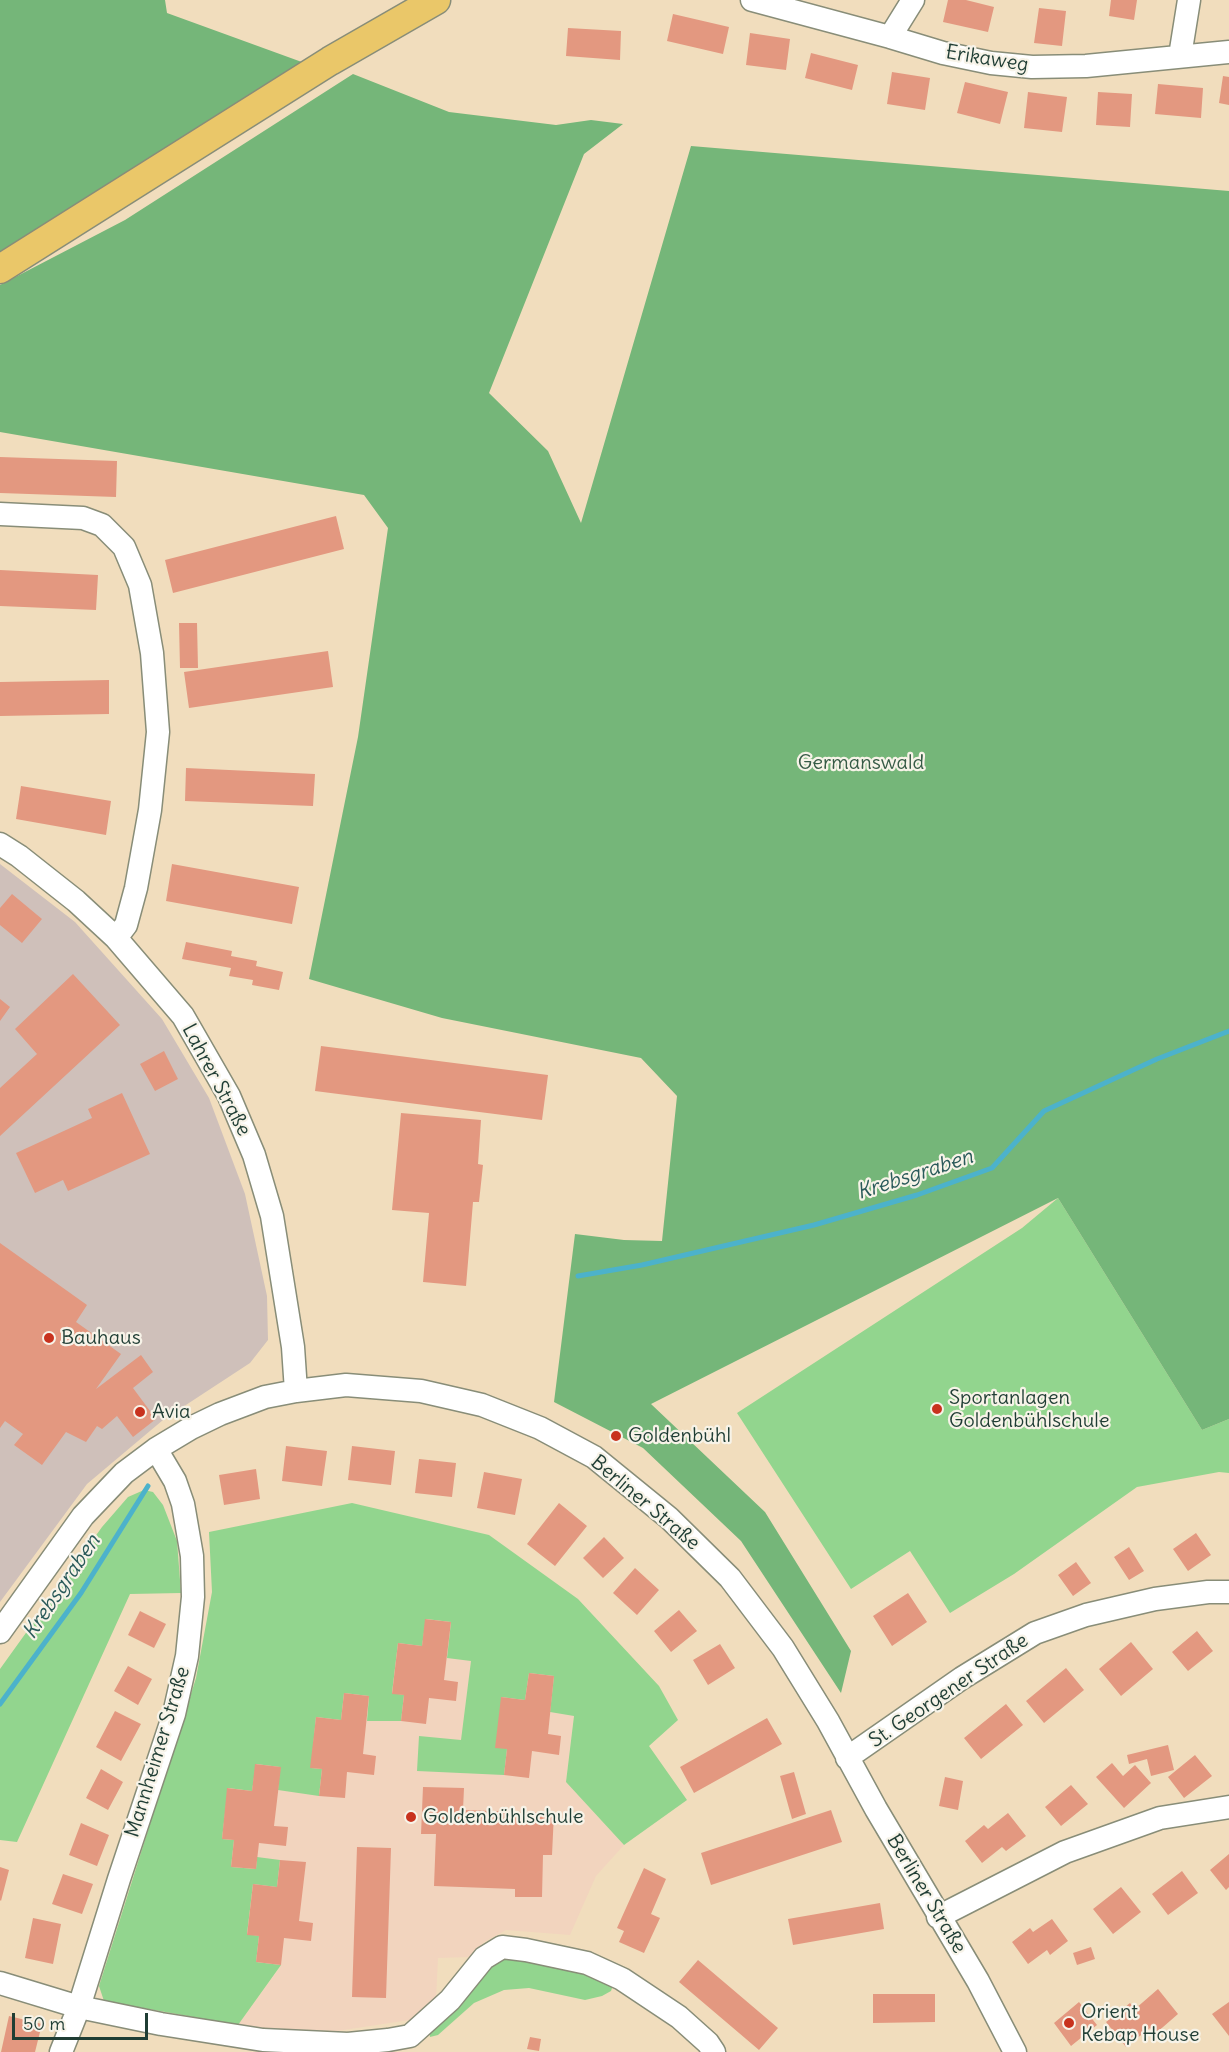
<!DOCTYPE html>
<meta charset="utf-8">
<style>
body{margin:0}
#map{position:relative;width:1229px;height:2052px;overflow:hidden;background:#f1ddbd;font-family:Delius,sans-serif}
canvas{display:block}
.scale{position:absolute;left:12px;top:2013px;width:136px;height:27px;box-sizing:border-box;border:3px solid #1f3d34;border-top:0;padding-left:8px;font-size:18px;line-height:21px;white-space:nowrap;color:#1f3d34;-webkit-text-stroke:4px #f7f3e8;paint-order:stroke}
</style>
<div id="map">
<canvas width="1229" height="2052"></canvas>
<div class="scale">50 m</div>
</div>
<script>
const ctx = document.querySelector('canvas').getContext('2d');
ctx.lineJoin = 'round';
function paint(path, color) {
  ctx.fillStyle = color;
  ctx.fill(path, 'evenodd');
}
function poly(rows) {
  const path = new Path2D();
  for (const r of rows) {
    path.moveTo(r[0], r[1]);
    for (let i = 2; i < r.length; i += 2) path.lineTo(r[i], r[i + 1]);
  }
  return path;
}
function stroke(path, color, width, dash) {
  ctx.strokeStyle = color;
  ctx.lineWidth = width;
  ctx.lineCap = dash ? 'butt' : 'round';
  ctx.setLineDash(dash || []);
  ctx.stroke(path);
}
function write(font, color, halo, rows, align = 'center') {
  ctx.font = font + ' Delius,sans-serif';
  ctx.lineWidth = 4.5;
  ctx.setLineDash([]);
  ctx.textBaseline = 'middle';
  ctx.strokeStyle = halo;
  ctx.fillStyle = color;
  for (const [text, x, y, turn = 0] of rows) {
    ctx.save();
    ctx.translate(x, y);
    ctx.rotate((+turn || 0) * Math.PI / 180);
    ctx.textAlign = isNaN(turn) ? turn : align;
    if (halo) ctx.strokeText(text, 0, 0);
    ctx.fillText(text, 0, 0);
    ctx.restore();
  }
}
const built = poly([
 [425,1619,451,1622,471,1661,461,1741,504,1775,501,1697,529,1673,554,1676,574,1715,566,1782,624,1845,596,1876,570,1935,506,1930,484,1942,470,1957,438,1958,436,1999,416,2019,337,2031,267,2028,238,2025,281,1966,256,1962,247,1935,256,1869,231,1867,222,1839,255,1764,310,1768,316,1717,344,1693,369,1696,367,1720,392,1694,398,1643]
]);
const industrial = poly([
 [0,864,75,922,162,1019,209,1098,245,1194,267,1296,268,1340,250,1363,163,1420,87,1484,0,1602]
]);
const green = poly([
 [1058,1198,1202,1430,1229,1419,1229,1473,1219,1472,1137,1487,1014,1574,950,1613,910,1551,851,1589,737,1413,1022,1228],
 [144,1490,153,1492,163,1505,177,1541,181,1593,130,1594,17,1842,0,1840,0,1669,102,1527,128,1497],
 [352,1503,489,1535,578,1599,659,1686,678,1720,649,1746,687,1800,624,1845,566,1782,574,1716,550,1712,554,1676,529,1673,525,1700,501,1697,507,1749,504,1775,417,1771,419,1736,461,1740,471,1661,447,1658,451,1622,426,1619,422,1646,398,1643,392,1693,404,1695,401,1721,367,1721,369,1696,344,1693,341,1720,316,1717,311,1768,322,1769,319,1796,278,1790,280,1767,256,1764,252,1791,228,1788,222,1839,234,1840,231,1867,256,1869,257,1857,280,1860,277,1887,253,1884,247,1934,259,1936,256,1962,281,1965,238,2025,104,2001,99,1986,196,1678,212,1592,209,1532],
 [522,1954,614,1982,611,1991,602,1996,585,2000,529,1988,504,1990,474,2003,438,2035,430,2037,429,2030,494,1961]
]);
const forest = poly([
 [0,0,165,0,167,13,310,65,0,254],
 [353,74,449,112,556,125,591,120,623,124,584,154,489,393,548,451,581,523,691,146,1229,191,1229,1419,1202,1430,1058,1198,651,1404,765,1512,851,1651,841,1693,741,1541,643,1448,554,1402,575,1234,624,1240,662,1241,677,1096,641,1058,442,1018,309,979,358,737,388,528,364,495,0,432,0,285,125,220]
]);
const stream = poly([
 [578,1276,642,1265,814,1225,917,1195,992,1168,1044,1111,1157,1059,1229,1031],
 [0,1704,81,1593,148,1486]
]);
const building = poly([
 [948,0,966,0,994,7,988,32,943,22],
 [1111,0,1137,0,1134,20,1109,16],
 [1039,8,1066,11,1062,46,1034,43],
 [673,14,729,27,723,54,667,41],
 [568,28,621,31,620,60,566,56],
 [750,33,790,39,786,70,746,65],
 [811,53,858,65,852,90,805,78],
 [892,72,930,78,925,110,887,104],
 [1223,76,1229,77,1229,105,1219,103],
 [965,82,1008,92,1000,124,957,113],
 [1158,84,1203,88,1201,118,1155,114],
 [1028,92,1067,97,1062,132,1024,128],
 [1098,92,1132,94,1130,127,1096,125],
 [0,457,117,461,116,497,0,493],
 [336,516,344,549,173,593,165,560],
 [0,570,98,575,96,610,0,606],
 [179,623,197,623,198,668,180,668],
 [328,651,333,687,189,708,184,672],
 [109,680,109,714,0,716,0,682],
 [186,768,315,774,313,806,185,801],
 [21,786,111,801,106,835,16,819],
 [172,864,299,887,292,924,166,901],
 [12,894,42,919,22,943,0,925,0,908],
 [186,942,232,951,231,956,257,961,256,966,283,972,279,990,252,985,253,980,229,976,231,968,182,959],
 [73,974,120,1025,0,1136,0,1088,37,1054,15,1029],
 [0,999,10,1007,0,1021],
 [321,1046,548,1075,542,1120,315,1091],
 [164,1051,178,1079,155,1091,140,1064],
 [122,1093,150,1154,68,1191,63,1180,35,1193,16,1153,92,1118,88,1109],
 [401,1113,481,1120,478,1164,483,1165,479,1202,473,1202,466,1286,423,1282,429,1213,392,1210],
 [0,1243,87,1305,76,1322,121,1354,96,1389,141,1355,153,1372,133,1388,156,1419,133,1437,117,1416,102,1429,97,1426,86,1442,66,1432,42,1465,14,1445,23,1434,5,1421,0,1428],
 [286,1446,327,1451,322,1486,282,1481],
 [352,1446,395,1451,391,1485,348,1480],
 [419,1459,456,1463,452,1497,415,1493],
 [256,1469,260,1499,224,1505,219,1475],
 [484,1472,522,1479,515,1515,477,1508],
 [559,1503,587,1526,555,1566,527,1544],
 [1196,1533,1211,1555,1188,1571,1173,1549],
 [604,1537,624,1558,603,1578,583,1558],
 [1129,1547,1144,1571,1129,1580,1114,1557],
 [1076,1562,1091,1583,1073,1596,1058,1575],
 [635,1568,659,1590,637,1615,613,1593],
 [908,1593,927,1622,892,1646,873,1616],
 [679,1610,697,1631,671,1652,654,1631],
 [140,1611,166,1624,154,1648,128,1635],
 [425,1619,451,1622,444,1680,458,1682,456,1701,429,1698,426,1724,401,1721,404,1695,392,1694,398,1643,422,1646],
 [1197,1631,1213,1651,1188,1671,1172,1652],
 [1131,1642,1153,1669,1121,1696,1099,1669],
 [720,1644,735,1668,708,1685,693,1660],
 [128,1666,152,1679,138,1705,114,1691],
 [1066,1668,1084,1690,1044,1723,1026,1701],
 [529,1673,554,1676,548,1734,561,1736,559,1755,532,1751,529,1778,504,1775,507,1749,495,1748,501,1697,525,1700],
 [344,1693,369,1696,363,1754,376,1756,374,1775,347,1772,345,1798,319,1796,322,1769,310,1768,316,1717,341,1720],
 [1006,1704,1023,1725,981,1759,964,1738],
 [115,1711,141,1724,121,1761,96,1747],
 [767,1718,782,1744,694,1793,680,1767],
 [1168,1745,1174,1770,1151,1776,1147,1759,1129,1764,1127,1755],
 [1195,1755,1212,1776,1184,1798,1168,1777],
 [1112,1763,1123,1776,1135,1765,1151,1783,1124,1808,1096,1777],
 [255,1764,281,1767,274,1826,288,1827,286,1846,259,1843,256,1869,231,1867,234,1840,222,1839,227,1788,252,1791],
 [101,1769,123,1782,108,1810,86,1798],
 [794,1772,806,1814,792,1819,780,1776],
 [945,1777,963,1781,958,1810,939,1806],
 [1071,1785,1088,1804,1061,1826,1045,1807],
 [423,1787,464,1788,463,1810,554,1813,552,1855,543,1855,542,1897,515,1897,515,1889,434,1886,436,1834,421,1834],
 [831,1810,842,1842,711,1885,701,1853],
 [1008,1813,1026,1836,1006,1851,1002,1847,982,1863,965,1841,984,1825,988,1829],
 [81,1823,109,1835,97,1866,69,1855],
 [357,1847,391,1848,386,1998,352,1997],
 [1229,1854,1229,1887,1226,1890,1210,1870],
 [280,1860,306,1862,299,1921,313,1923,311,1941,284,1938,281,1965,256,1962,259,1936,247,1935,253,1884,277,1887],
 [0,1867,9,1870,1,1901,0,1900],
 [644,1868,666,1879,651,1914,660,1918,644,1953,619,1942,624,1931,617,1928],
 [1182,1871,1198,1893,1168,1915,1152,1894],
 [63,1874,93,1884,82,1914,52,1904],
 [1121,1887,1141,1912,1113,1934,1093,1909],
 [880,1903,884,1929,793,1945,788,1919],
 [33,1918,61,1924,53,1964,25,1958],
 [1052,1919,1068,1941,1050,1955,1047,1950,1028,1964,1012,1942,1030,1928,1033,1932],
 [1091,1947,1095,1959,1077,1965,1073,1953],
 [698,1960,778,2028,759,2050,679,1982],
 [1158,1989,1178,2014,1155,2034,1150,2028,1126,2047,1106,2022,1130,2003,1135,2009],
 [873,1994,935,1994,935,2022,873,2023],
 [1079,2002,1097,2025,1071,2046,1054,2023],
 [1229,2002,1229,2036,1212,2014],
 [9,2016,42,2024,35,2052,1,2052],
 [530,2037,541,2039,539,2051,527,2049]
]);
const minor = poly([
 [752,0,890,37,943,53,991,63,1032,67,1086,66,1229,52],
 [890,37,913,0],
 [1180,56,1189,0],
 [0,514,83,518,102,525,124,547,140,585,152,653,158,732,150,810,136,888,126,925,116,938],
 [0,844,19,856,76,901,116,938,183,1016,229,1096,254,1155,272,1216,293,1347,296,1391],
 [0,1632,83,1516,124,1473,156,1449,191,1428,220,1414,265,1397,296,1391,346,1385,421,1391,482,1405,540,1428,594,1457,669,1518,730,1578,783,1648,828,1721,876,1809,978,1981,1015,2052],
 [847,1758,962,1678,1035,1633,1086,1615,1155,1599,1208,1592,1229,1592],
 [938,1917,1065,1852,1160,1818,1229,1807],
 [0,1983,79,2007,161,2024,263,2040,348,2044,388,2040,410,2036,450,2000,484,1958,502,1947,526,1950,587,1963,622,1979,679,2017,708,2043,714,2052],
 [61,2052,79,2007,119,1879,174,1714,187,1656,193,1597,192,1556,183,1504,175,1481,156,1449]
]);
const major = poly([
 [0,269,330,61,436,0]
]);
const markers = [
 [49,1338,6,"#c8321e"],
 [937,1409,6,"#c8321e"],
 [140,1412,6,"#c8321e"],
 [616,1436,6,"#c8321e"],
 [411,1817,6,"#c8321e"],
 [1069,2023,6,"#c8321e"]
];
const streetNames = [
 ["Erikaweg",987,59,9],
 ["Lahrer Straße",216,1080,62],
 ["Berliner Straße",645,1503,40],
 ["St. Georgener Straße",949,1691,-34],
 ["Mannheimer Straße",158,1752,-73],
 ["Berliner Straße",926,1894,59]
];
const parkNames = [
 ["Germanswald",861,763]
];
const poiNames = [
 ["Bauhaus",61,1338],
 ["Sportanlagen",949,1398],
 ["Goldenbühlschule",949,1421],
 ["Avia",152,1412],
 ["Goldenbühl",628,1436],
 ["Goldenbühlschule",423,1817],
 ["Orient",1081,2012],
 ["Kebap House",1081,2035]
];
const waterNames = [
 ["Krebsgraben",915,1175,-18],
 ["Krebsgraben",62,1587,-56]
];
paint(built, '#f2d4be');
paint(industrial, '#cfc0ba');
paint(green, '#92d58e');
paint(forest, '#75b679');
stroke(stream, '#4cb2cb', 5);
paint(building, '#e39880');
stroke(minor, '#888d78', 25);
stroke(major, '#888d78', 31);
stroke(minor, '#fff', 22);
stroke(major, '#eac769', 28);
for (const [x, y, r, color] of markers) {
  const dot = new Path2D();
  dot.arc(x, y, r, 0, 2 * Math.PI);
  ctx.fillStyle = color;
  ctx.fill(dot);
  stroke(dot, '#f7f3e8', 2);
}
write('20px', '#1f3d34', '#f7f3e8', streetNames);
write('20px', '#365b46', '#f7f3e8', parkNames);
write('20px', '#1f3d34', '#f7f3e8', poiNames, 'left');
write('italic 21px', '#2a5a5a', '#f7f3e8', waterNames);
</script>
